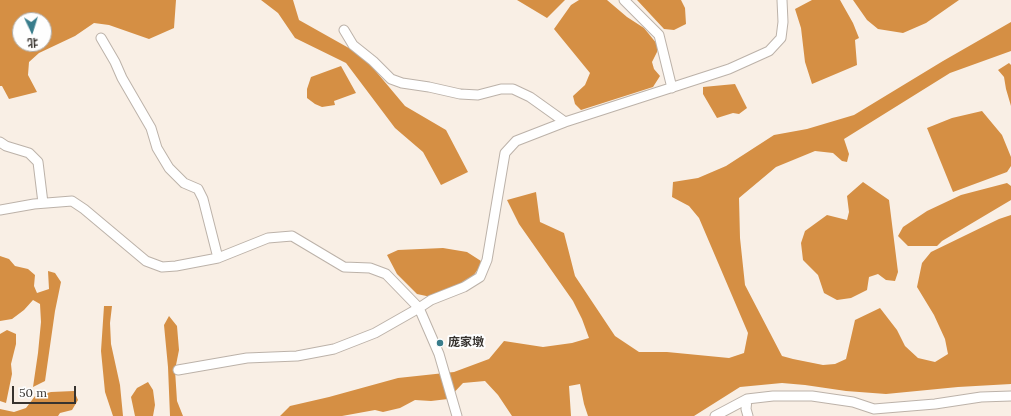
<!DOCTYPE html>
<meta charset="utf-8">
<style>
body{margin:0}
#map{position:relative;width:1011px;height:416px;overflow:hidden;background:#f9efe5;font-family:Lora,"Noto Sans SC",serif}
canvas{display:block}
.north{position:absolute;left:12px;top:12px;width:40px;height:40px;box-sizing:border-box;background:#fefefe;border:1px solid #aeadab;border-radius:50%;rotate:176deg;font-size:11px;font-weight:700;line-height:16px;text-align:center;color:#37332f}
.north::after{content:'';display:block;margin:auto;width:14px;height:18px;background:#387c8b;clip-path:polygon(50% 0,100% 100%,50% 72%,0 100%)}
.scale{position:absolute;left:12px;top:386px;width:64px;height:18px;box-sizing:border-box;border:2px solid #37332f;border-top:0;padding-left:5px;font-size:12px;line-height:14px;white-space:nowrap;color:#37332f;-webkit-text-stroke:3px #fefefe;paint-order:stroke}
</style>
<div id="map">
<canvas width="1011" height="416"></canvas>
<div class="north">北</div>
<div class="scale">50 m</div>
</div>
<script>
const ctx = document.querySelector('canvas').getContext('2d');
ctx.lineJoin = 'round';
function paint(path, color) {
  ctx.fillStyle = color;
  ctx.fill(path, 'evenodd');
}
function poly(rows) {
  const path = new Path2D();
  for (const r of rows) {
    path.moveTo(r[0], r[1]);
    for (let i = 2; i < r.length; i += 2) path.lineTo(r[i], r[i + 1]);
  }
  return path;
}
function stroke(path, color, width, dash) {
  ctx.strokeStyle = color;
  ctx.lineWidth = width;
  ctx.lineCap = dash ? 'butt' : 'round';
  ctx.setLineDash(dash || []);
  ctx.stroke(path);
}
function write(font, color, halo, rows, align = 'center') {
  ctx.font = font + ' Lora,"Noto Sans SC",serif';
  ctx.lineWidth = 4;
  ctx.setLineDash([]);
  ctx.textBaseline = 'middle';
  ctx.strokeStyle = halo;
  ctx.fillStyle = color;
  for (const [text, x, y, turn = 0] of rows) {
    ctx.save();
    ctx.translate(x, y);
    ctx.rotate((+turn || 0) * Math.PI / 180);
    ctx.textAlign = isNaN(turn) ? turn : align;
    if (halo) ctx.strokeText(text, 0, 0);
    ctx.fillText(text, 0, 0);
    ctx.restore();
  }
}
const water = poly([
 [0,0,176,0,174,28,149,39,109,25,94,23,75,36,39,53,29,62,28,75,37,92,9,99,2,86,0,86],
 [20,20,44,20,44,44,20,44],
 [261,0,293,0,299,20,363,56,405,106,446,130,468,172,441,185,423,152,395,128,346,63,295,38,278,13],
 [517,0,565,0,547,18],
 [579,0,607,0,627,17,644,28,657,44,657,52,652,62,654,69,660,76,653,87,581,110,575,104,573,96,585,85,590,73,554,29,571,5],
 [637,0,681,0,685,8,686,24,674,30,664,29],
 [812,0,840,0,853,23,859,38,855,40,857,65,812,84,805,62,801,28,795,9],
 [853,0,959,0,926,23,903,33,878,29,867,20],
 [1011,22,1011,51,950,73,844,139,849,154,847,162,842,161,833,153,815,151,776,167,739,198,740,238,745,285,782,356,793,359,823,365,835,364,846,359,855,320,880,308,897,330,905,346,918,358,935,362,948,354,945,339,934,315,917,287,922,263,931,252,999,219,1011,215,1011,384,958,387,886,394,846,391,805,385,782,383,740,387,694,416,588,416,584,404,580,384,569,386,571,416,512,416,498,395,485,381,463,383,448,399,431,401,415,400,400,408,383,412,375,410,342,416,280,416,290,406,329,397,398,378,454,372,489,359,504,341,543,347,572,343,589,338,582,319,573,301,519,224,507,200,536,192,540,222,564,233,575,276,615,336,639,352,667,352,729,358,744,353,748,333,699,218,689,206,672,197,673,182,698,178,726,166,774,135,807,129,854,115,943,61],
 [1009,63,1011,65,1011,106,1006,89,1004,77,998,70],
 [341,66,356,93,334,101,335,105,322,107,315,104,307,98,307,89,311,77],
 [735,84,747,108,739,114,733,113,717,118,703,94,703,87],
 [982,111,1002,135,1011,157,1011,166,1007,172,953,192,927,128,952,118],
 [863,182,889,200,898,272,895,281,886,280,878,274,869,277,867,290,851,298,837,300,824,293,818,275,803,260,801,243,805,231,827,215,847,220,849,212,847,196],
 [1007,183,1011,186,1011,200,942,241,937,246,908,246,898,236,903,227,927,211,961,195],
 [443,248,467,252,481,261,479,268,473,276,460,284,431,297,417,294,397,274,387,255,398,250],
 [0,256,9,259,15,266,28,269,35,275,34,286,37,293,49,289,48,271,55,273,61,282,55,311,45,381,33,387,38,353,41,322,40,304,33,300,24,310,12,319,0,321],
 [104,306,112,306,110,323,111,344,120,385,123,416,113,416,105,392,101,351],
 [169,316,177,326,179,350,175,370,177,401,183,416,170,416,168,367,164,325],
 [7,330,16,334,16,344,11,364,12,374,6,403,0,401,0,334],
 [148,382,153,390,155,405,153,416,135,416,131,397,137,388],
 [74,391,78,400,72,410,60,413,58,416,0,416,0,409,14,412,26,408,35,396,51,392]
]);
const minor = poly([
 [624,0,659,35,672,88],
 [344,30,353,45,373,61,391,79,402,83,429,87,460,94,478,95,501,89,513,89,530,97,565,122],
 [101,38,115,62,122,78,151,128,157,148,169,168,184,183,198,189,203,199,218,258],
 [0,142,6,146,29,153,38,162,43,203],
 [0,210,34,204,72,201,84,209,146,261,162,267,176,266,218,258,268,238,292,236,344,267,370,268,386,274,419,308,375,333,334,349,297,356,247,358,178,370],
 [747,399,746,409,748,416],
 [457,416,439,354,419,308,431,300,464,287,480,277,487,260,505,153,516,141,565,122,729,69,769,51,781,38,783,22,782,0],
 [715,416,747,399,773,396,812,396,853,402,874,409,935,404,981,397,1011,396]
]);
const markers = [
 [440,343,4,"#387c8b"]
];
const poiNames = [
 ["庞家墩",448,343]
];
paint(water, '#d58f44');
stroke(minor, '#bcb2a9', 11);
stroke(minor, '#fff', 9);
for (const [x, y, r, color] of markers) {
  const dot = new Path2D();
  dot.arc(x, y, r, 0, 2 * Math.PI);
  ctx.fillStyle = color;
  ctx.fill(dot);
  stroke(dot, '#fefefe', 1.5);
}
write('bold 12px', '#37332f', '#fefefe', poiNames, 'left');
</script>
